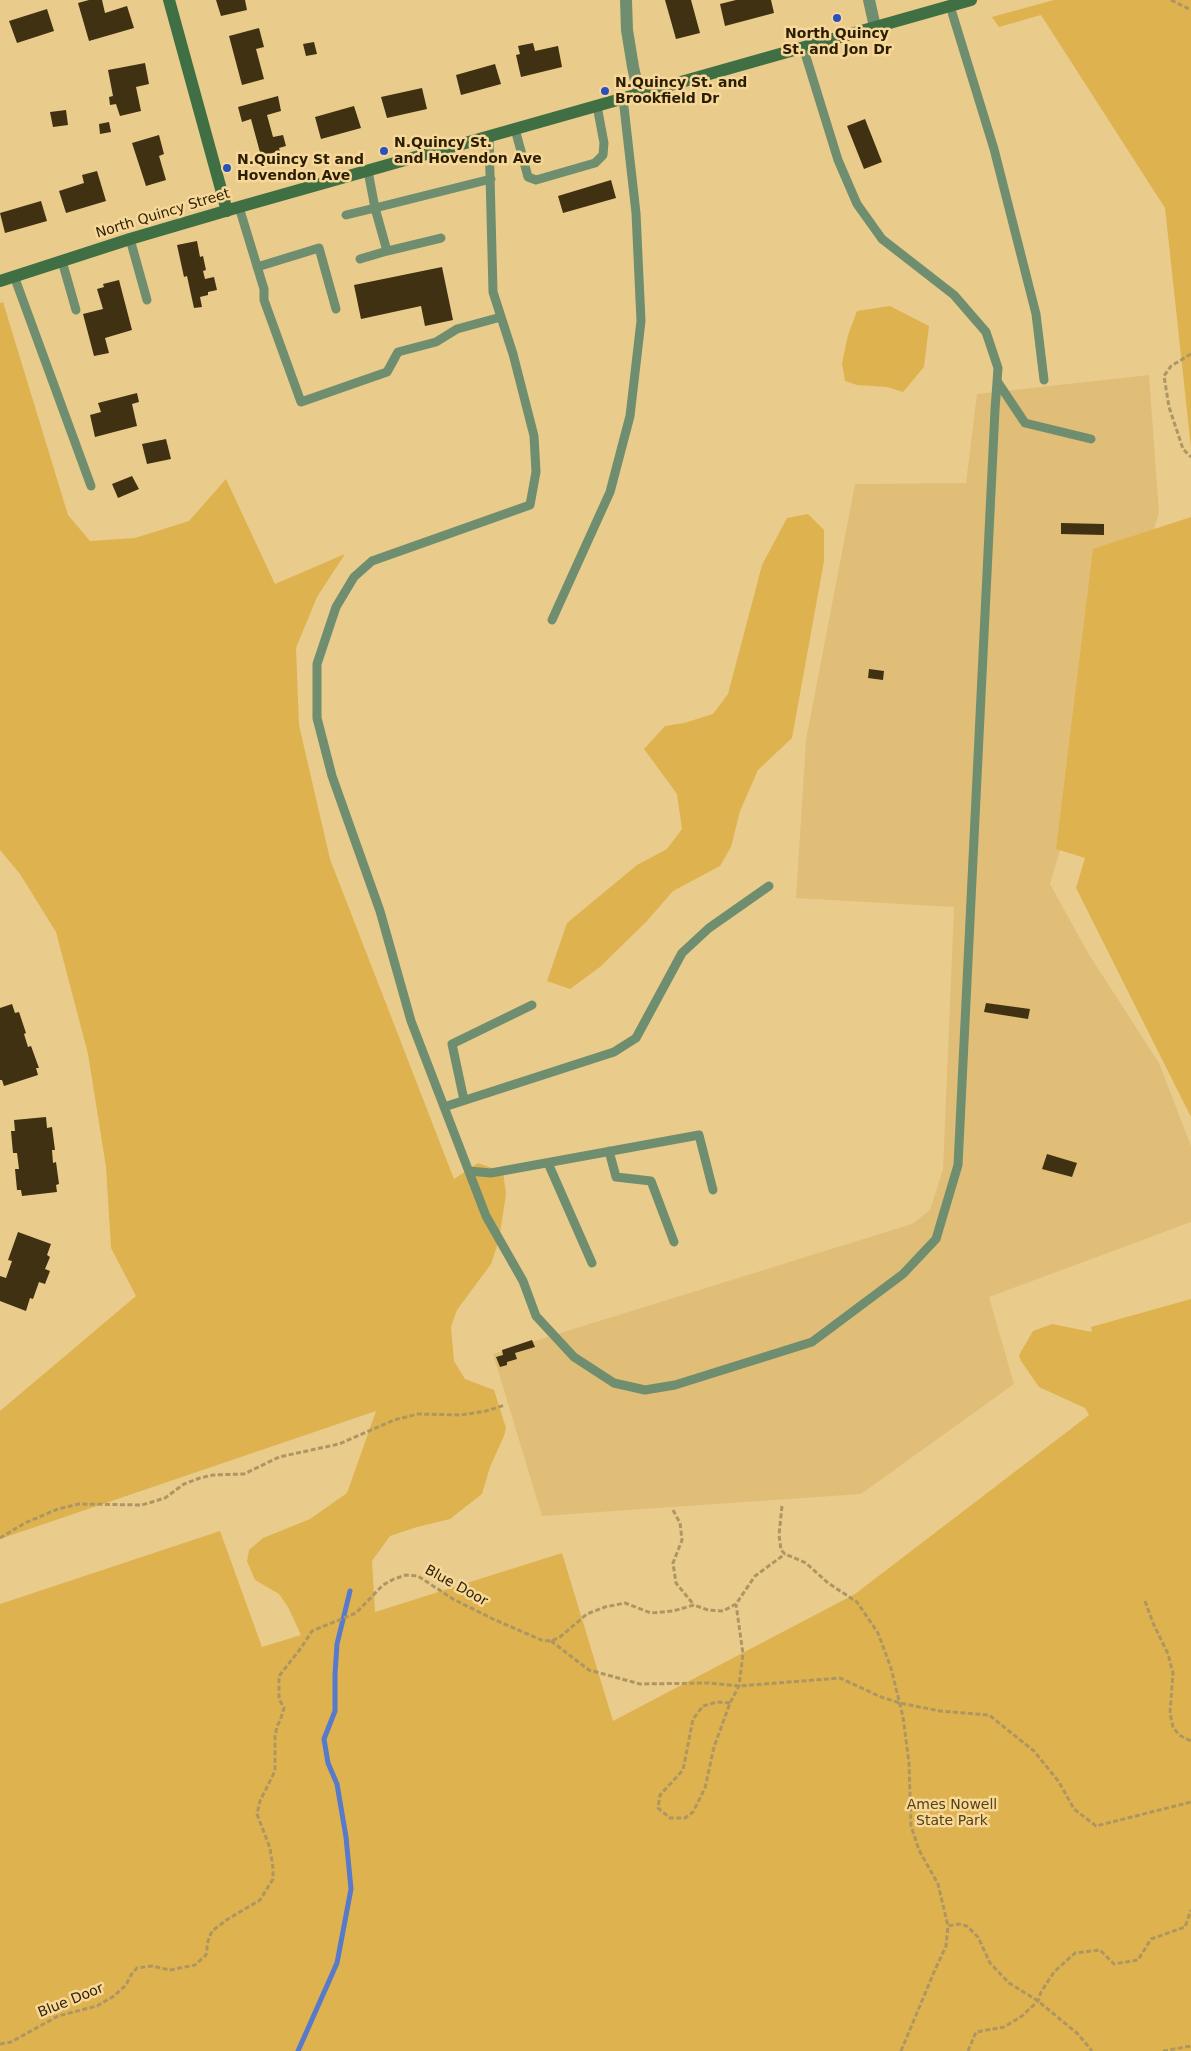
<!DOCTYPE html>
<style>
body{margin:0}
canvas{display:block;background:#e9cb8c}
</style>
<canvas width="1191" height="2051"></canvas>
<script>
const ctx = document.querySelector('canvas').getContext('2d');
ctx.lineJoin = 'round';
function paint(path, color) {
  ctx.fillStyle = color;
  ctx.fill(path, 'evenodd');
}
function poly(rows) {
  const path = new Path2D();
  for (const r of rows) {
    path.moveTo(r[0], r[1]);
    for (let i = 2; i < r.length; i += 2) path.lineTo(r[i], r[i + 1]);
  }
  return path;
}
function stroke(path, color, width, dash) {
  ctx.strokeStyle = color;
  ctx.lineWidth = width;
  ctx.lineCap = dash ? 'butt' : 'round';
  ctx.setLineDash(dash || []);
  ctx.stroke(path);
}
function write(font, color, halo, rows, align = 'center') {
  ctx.font = font + ' "DejaVu Sans",sans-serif';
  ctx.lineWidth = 5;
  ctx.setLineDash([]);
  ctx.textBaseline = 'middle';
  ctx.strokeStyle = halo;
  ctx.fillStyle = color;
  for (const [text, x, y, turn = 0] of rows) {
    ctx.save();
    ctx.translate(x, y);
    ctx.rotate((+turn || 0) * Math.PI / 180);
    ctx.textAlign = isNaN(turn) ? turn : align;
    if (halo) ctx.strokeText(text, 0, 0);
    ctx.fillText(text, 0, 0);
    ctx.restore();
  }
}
const built = poly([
 [1149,375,1159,512,1050,884,1088,953,1159,1063,1191,1146,1191,1222,989,1297,1014,1384,861,1494,542,1516,493,1354,912,1224,930,1210,943,1169,954,907,796,898,806,740,855,484,966,483,977,394]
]);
const green = poly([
 [1054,0,1191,0,1191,448,1165,208,1041,15,999,27,992,17],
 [3,302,68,515,90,541,135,538,189,521,226,479,275,584,345,554,317,597,296,648,299,725,330,859,454,1179,478,1163,503,1172,506,1194,499,1240,491,1264,457,1310,451,1327,454,1361,465,1379,494,1390,506,1428,504,1436,490,1467,482,1494,450,1519,417,1527,390,1536,372,1561,375,1612,562,1553,613,1721,855,1594,1089,1415,1085,1408,1039,1387,1021,1361,1019,1355,1033,1331,1052,1324,1092,1332,1091,1327,1191,1299,1191,2051,0,2051,0,1604,220,1531,262,1647,301,1635,288,1607,279,1594,255,1580,247,1561,249,1550,263,1538,310,1519,347,1493,376,1411,0,1539,0,1411,136,1296,111,1248,106,1167,88,1054,56,932,20,874,0,850,0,303],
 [890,306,929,326,924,367,903,392,887,387,857,385,845,381,842,363,848,335,857,311],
 [808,514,824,530,824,561,792,738,758,770,740,811,731,847,720,866,673,891,647,921,600,967,570,989,547,981,567,923,637,865,667,849,682,829,677,794,644,749,665,726,684,723,713,714,728,694,762,565,787,518],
 [1191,517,1191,1117,1076,888,1085,858,1056,849,1093,549]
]);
const stream = poly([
 [298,2051,337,1963,351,1889,346,1837,337,1784,328,1763,324,1739,335,1711,335,1674,337,1644,350,1591]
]);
const building = poly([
 [89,0,102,0,105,13,127,6,134,28,89,41,78,3],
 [216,0,245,0,247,10,221,16],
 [665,0,691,0,700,33,676,39],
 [736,0,771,0,774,13,725,26,720,4],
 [47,9,54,31,17,43,9,21],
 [259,28,264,47,256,49,264,79,242,85,229,36],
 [314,42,317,54,306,56,303,44],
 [533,43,535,51,558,46,562,67,521,77,516,55,520,54,518,46],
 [145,63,149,84,136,87,141,111,120,116,116,104,110,105,109,97,113,96,108,70],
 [495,64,501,84,461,95,456,75],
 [422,88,427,109,387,118,381,97],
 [278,96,281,111,267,115,273,137,283,135,286,146,279,148,280,151,261,156,251,119,242,122,238,107],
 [354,106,361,128,321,139,315,117],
 [66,110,68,125,53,127,50,112],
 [865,119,882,162,864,169,847,126],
 [109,122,111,132,100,134,99,124],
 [159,135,164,154,159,156,166,180,146,186,132,143],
 [97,171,106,201,66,213,59,191,84,183,82,175],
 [611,180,616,198,563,213,558,196],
 [41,201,47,221,5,233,0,213],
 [197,241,200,257,203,256,206,270,203,271,205,279,214,277,217,290,208,292,208,295,200,297,202,307,194,308,187,276,184,277,177,245],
 [442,267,453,320,425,326,421,306,361,319,354,285],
 [119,280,132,330,105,338,109,353,94,356,83,314,103,309,97,289,104,287,103,284],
 [137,393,139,402,132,404,137,426,95,437,90,415,101,412,98,403],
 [166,439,171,459,147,464,142,444],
 [132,476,139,489,118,498,112,484],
 [1061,523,1104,524,1104,535,1061,534],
 [869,669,884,671,883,680,868,678],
 [986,1003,1030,1009,1028,1019,984,1012],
 [12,1004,15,1013,19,1012,26,1033,24,1034,28,1047,31,1046,39,1068,36,1068,38,1075,4,1086,2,1080,0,1080,0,1008],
 [46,1117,47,1128,52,1127,55,1150,52,1150,53,1163,56,1162,59,1184,56,1185,57,1192,22,1196,21,1190,17,1190,15,1169,19,1169,17,1153,13,1153,11,1131,15,1131,14,1120],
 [1047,1154,1077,1163,1072,1177,1042,1169],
 [18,1232,51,1244,47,1255,50,1257,45,1269,50,1271,45,1284,39,1282,33,1299,30,1298,26,1311,0,1301,0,1276,6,1278,12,1261,8,1260],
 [532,1340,535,1347,515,1353,517,1359,507,1362,507,1365,500,1367,496,1357,503,1355,502,1350]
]);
const path = poly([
 [1171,0,1191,10],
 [1191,354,1171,366,1164,376,1169,407,1183,449,1191,457],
 [782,1506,779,1535,781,1550,785,1554,806,1563,828,1583,857,1602,878,1633,891,1668,903,1717,909,1763,911,1826,919,1850,938,1884,948,1926],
 [673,1510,680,1523,682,1540,673,1563,676,1583,694,1605],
 [0,1538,25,1523,58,1509,79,1504,142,1505,165,1498,184,1484,200,1478,213,1475,244,1474,279,1457,339,1444,394,1420,418,1414,461,1415,486,1411,505,1405],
 [1145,1601,1153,1623,1168,1654,1173,1673,1170,1713,1173,1727,1179,1735,1191,1741],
 [551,1641,589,1670,640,1684,709,1683,739,1686,840,1678,881,1697,900,1703,940,1711,989,1715,1034,1751,1059,1782,1074,1809,1096,1826,1191,1802],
 [730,1703,717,1702,703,1706,693,1719,683,1770,660,1795,658,1808,670,1818,685,1818,693,1812,705,1788,714,1747,730,1703,739,1686,743,1654,736,1604],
 [0,2044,11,2042,58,2016,97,2006,114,1996,126,1985,131,1975,137,1968,152,1966,170,1970,195,1965,206,1955,208,1941,212,1931,228,1919,260,1900,273,1879,273,1868,270,1848,257,1814,260,1801,275,1771,275,1737,277,1726,280,1721,284,1708,279,1699,279,1676,301,1648,312,1631,356,1613,383,1585,394,1579,406,1575,418,1576,453,1599,493,1619,541,1640,551,1641,560,1637,587,1614,605,1607,625,1603,651,1613,673,1611,694,1605,708,1610,723,1611,736,1604,755,1576,785,1554],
 [901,2051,934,1972,946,1946,948,1926,958,1924,967,1926,978,1937,990,1963,1009,1983,1038,2001,1078,2034,1092,2051],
 [968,2051,976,2032,1004,2027,1022,2016,1038,2001,1041,1992,1054,1972,1075,1953,1100,1950,1114,1964,1138,1960,1151,1939,1185,1927,1191,1910],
 [1163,2051,1191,2046]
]);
const lane = poly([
 [950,6,994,149,1036,314,1044,380],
 [515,129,528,177,536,180,595,163,603,155,604,143,597,106],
 [489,136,493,292,513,354,534,436,536,472,530,505,372,561,354,577,336,607,317,664,317,718,332,776,380,911,411,1021,486,1216,523,1281,536,1316,574,1357,614,1383,645,1390,675,1385,812,1342,903,1274,936,1239,958,1165,995,410,998,368,986,332,954,295,882,239,857,204,838,160,803,47],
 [368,171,375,208,491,179],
 [239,207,264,289,264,300,301,402,387,372,398,352,436,342,457,329,501,317],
 [346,215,375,208,387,251,441,238],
 [130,239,147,300],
 [360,259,387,251],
 [62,261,76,310],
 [257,267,319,248,336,309],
 [14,276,91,486],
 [997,381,1025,423,1091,439],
 [552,620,610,492,630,416,641,321,636,213,623,98],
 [464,1100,452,1044,532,1005],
 [444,1107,614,1052,636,1038,682,953,709,928,769,886],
 [609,1151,616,1177,651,1181,674,1242],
 [548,1163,592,1263],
 [469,1171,491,1173,699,1135,713,1190]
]);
const street = poly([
 [626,0,627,30,633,67,639,94],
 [869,0,875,27]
]);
const secondary = poly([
 [169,0,227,211],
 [0,281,130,239,239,207,971,0]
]);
const markers = [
 [837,18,5,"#2950bf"],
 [605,91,5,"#2950bf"],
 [384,151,5,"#2950bf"],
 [227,168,5,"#2950bf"]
];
const poiNames = [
 ["North Quincy",837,34,"center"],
 ["St. and Jon Dr",837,50,"center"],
 ["N.Quincy St. and",615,83],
 ["Brookfield Dr",615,99],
 ["N.Quincy St.",394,143],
 ["and Hovendon Ave",394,159],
 ["N.Quincy St and",237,160],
 ["Hovendon Ave",237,176]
];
const streetNames = [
 ["North Quincy Street",163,214,-17],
 ["Blue Door",456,1586,29],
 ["Blue Door",71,2001,-22]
];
const parkNames = [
 ["Ames Nowell",952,1805],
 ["State Park",952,1821]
];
paint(built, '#e0be77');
paint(green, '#deb34f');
stroke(stream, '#587aca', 5);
paint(building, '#3f3111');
stroke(path, '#ae9662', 3, [5, 2.5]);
stroke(lane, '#6f8e70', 9);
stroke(street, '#6f8e70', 12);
stroke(secondary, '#3f6f42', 12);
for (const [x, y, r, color] of markers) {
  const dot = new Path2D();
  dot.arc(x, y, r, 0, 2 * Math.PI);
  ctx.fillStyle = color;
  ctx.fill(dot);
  stroke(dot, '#f7d898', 2);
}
write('bold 14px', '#2a1e04', '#f7d898', poiNames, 'left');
write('14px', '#2a1e04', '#f7d898', streetNames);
write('14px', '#544117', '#f7d898', parkNames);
</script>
